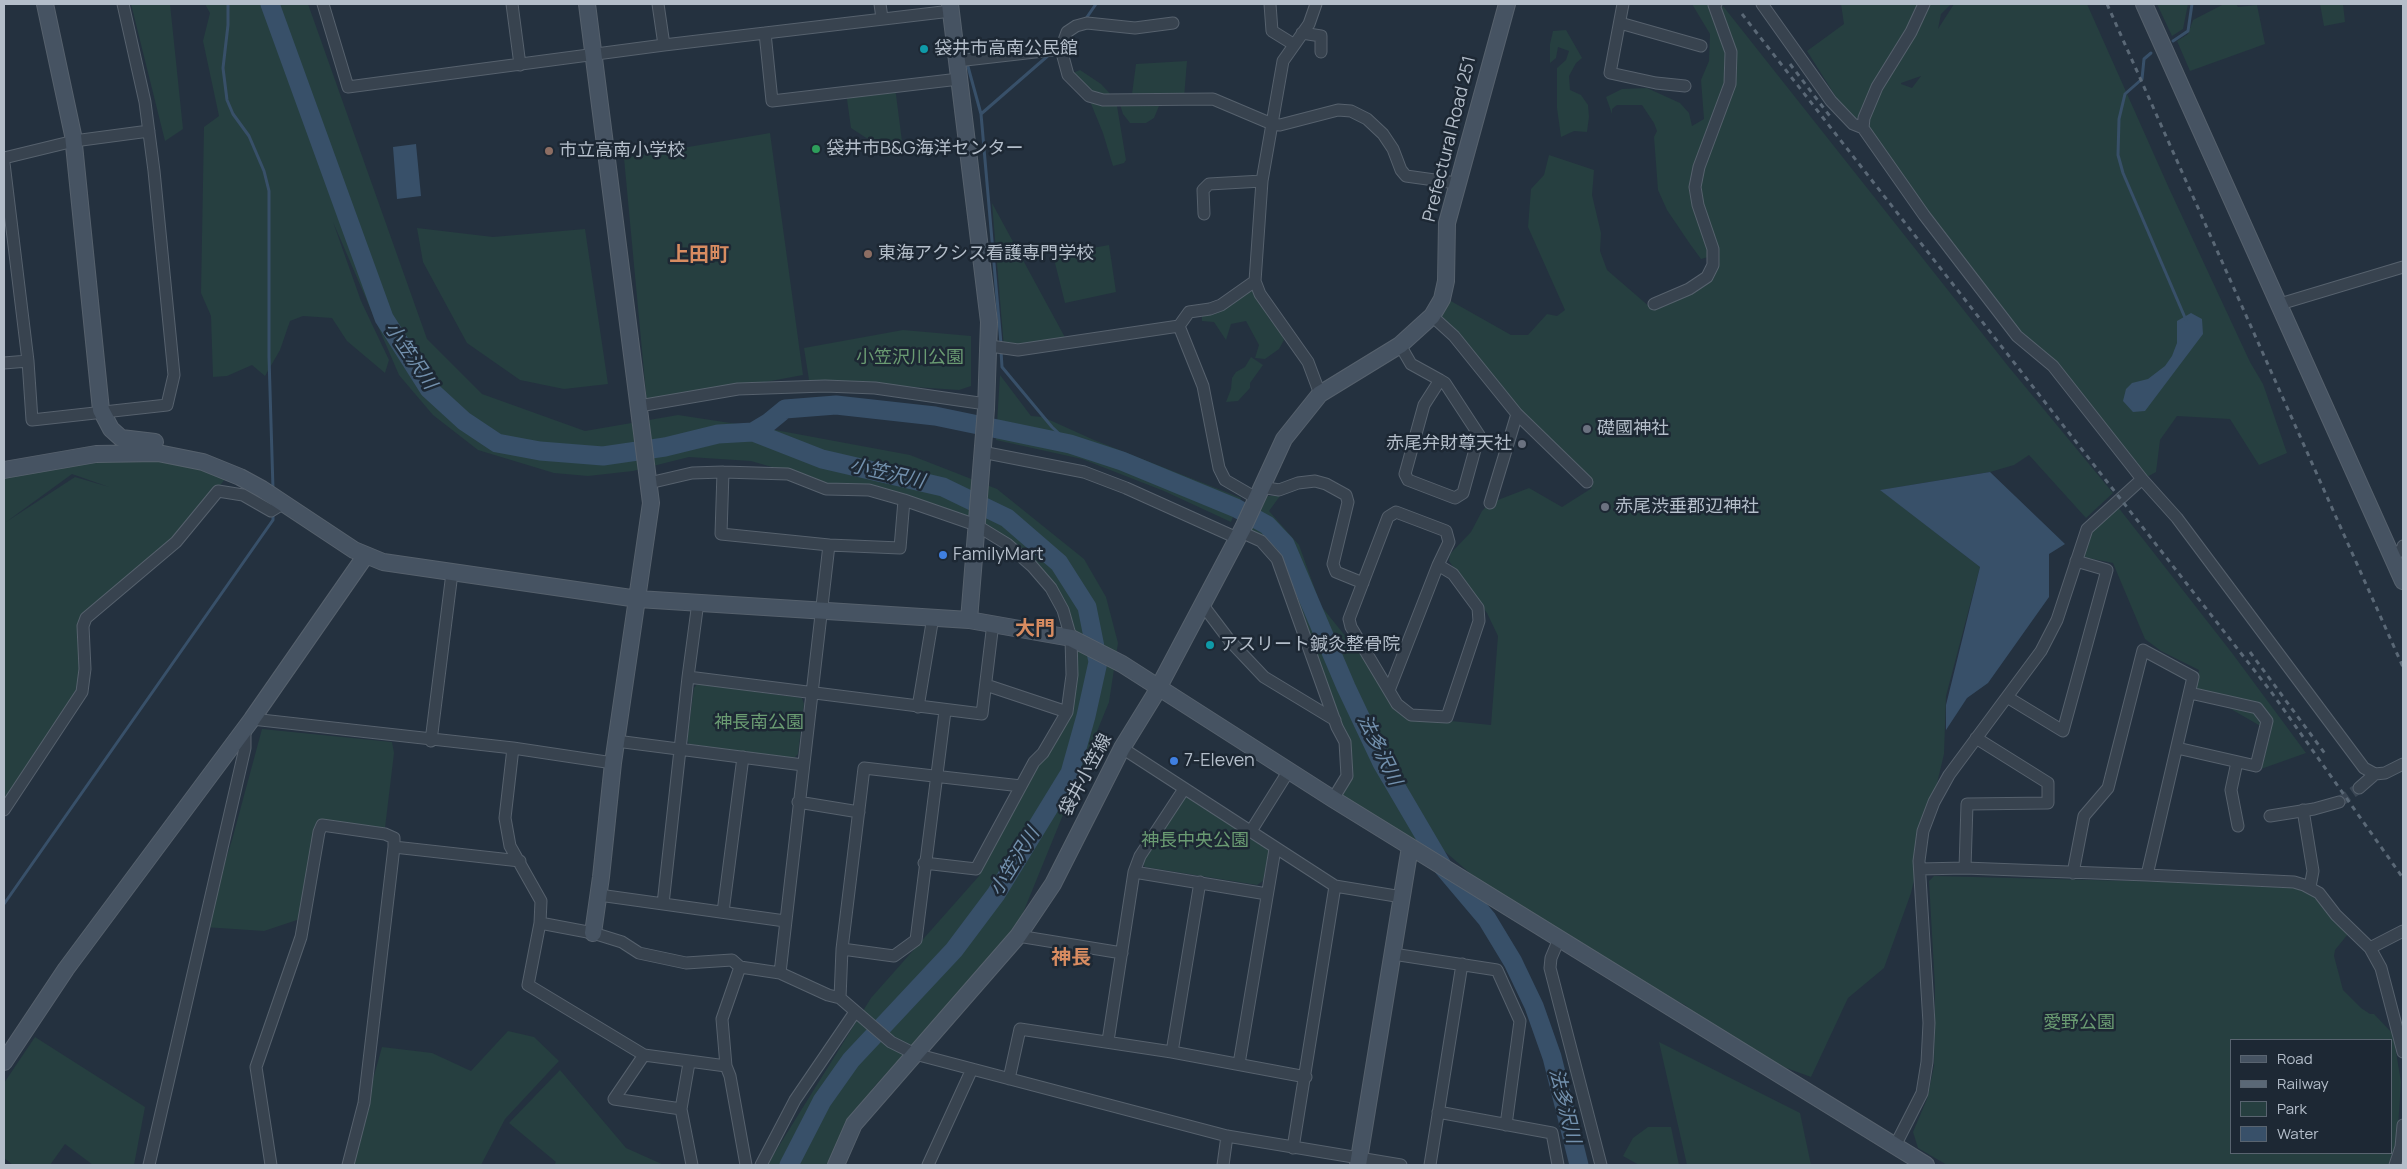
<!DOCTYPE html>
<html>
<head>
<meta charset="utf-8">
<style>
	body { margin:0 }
	#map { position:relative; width:2407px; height:1169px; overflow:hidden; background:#24313f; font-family:Manrope,sans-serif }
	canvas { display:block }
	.frame { position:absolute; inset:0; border:5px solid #b4beca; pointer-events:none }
	.legend { position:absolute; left:2230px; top:1039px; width:162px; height:115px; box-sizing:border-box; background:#1d2834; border:1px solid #596470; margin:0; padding:6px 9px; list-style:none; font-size:15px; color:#b4beca }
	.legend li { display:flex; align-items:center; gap:10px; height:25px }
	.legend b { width:25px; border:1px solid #596470 }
</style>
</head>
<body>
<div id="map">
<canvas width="2407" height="1169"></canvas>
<div class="frame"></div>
<ul class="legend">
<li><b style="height:6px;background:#465362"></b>Road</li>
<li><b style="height:6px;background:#5a6876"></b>Railway</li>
<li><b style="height:14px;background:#263f40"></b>Park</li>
<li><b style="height:14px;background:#385069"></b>Water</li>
</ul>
</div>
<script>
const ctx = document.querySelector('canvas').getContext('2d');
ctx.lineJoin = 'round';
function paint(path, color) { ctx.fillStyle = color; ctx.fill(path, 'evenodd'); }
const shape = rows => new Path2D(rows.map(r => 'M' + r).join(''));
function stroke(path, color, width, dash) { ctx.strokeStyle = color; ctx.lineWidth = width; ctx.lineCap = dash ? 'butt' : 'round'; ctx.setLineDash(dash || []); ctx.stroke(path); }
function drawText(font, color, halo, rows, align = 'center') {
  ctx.font = font + ' Manrope,"Noto Sans JP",sans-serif'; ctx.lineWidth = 5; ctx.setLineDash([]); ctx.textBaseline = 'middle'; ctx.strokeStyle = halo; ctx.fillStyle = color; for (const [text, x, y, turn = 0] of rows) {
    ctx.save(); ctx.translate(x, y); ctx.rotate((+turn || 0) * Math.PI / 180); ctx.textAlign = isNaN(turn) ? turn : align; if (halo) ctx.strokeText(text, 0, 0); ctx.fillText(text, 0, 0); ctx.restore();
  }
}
const green = shape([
	[131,4,170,4,183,129,165,141],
	[205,4,308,4,427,339,482,394,585,431,678,415,770,429,910,455,997,489,1084,559,1106,597,1118,643,1109,702,1014,935,873,1088,833,1165,767,1165,871,998,979,876,1036,760,1073,701,1072,626,1056,597,1018,554,942,512,872,491,827,483,751,461,689,457,633,471,588,476,554,473,478,450,433,415,399,375,333,222,361,301,389,360,385,373,347,341,332,318,303,316,290,321,280,350,265,376,252,365,227,376,213,377,211,316,201,293,204,127,219,116,203,41,210,13],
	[1692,4,1713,4,1717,13,1723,6,2008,366,2113,493,2086,518,2029,455,2014,465,1990,472,1881,490,1980,567,1946,696,1944,754,1911,893,1884,968,1848,998,1811,1077,1740,1051,1685,1005,1597,962,1516,913,1442,849,1428,854,1333,799,1347,776,1346,746,1277,559,1241,532,1264,496,1280,496,1269,511,1299,545,1321,606,1411,717,1491,725,1498,636,1487,613,1449,561,1450,554,1471,532,1482,511,1490,503,1529,488,1562,507,1592,488,1517,414,1435,312,1449,300,1511,335,1528,335,1547,314,1557,316,1565,310,1528,227,1531,189,1544,175,1549,155,1594,170,1592,195,1601,233,1600,251,1607,270,1651,308,1707,277,1708,257,1701,259,1690,244,1667,210,1658,190,1654,137,1657,131,1654,123,1642,105,1617,105,1612,109,1612,114,1606,97,1622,89,1647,88,1680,103,1689,113,1692,126,1704,119,1701,80,1709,61,1710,34],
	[1841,4,1951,4,1941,14,1938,29,1954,4,2087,4,2168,186,2250,362,2263,384,2287,453,2259,465,2230,419,2177,416,2160,440,2156,472,2147,477,2007,322,1863,128,1877,87,1853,124,1807,51,1844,24],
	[1921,76,1912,88,1901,84,1901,83],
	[2157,4,2188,4,2183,29,2172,36],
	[2224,4,2236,4,2238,7,2257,5,2265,44,2190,71,2177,41,2188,34,2193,20],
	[2320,4,2343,4,2345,22,2324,26],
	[1566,30,1582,58,1576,63,1569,76,1570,90,1581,95,1588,105,1589,117,1587,132,1574,131,1561,137,1557,108,1557,68,1566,60,1569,51,1558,47,1556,58,1550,63,1550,44,1553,31],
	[1187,61,1184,98,1153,99,1159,106,1154,118,1146,123,1130,123,1123,114,1117,95,1132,94,1136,64],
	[1080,70,1101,84,1116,100,1126,160,1124,163,1113,166,1103,133,1087,94,1068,75],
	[895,87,903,149,888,157,876,153,874,143,851,128,846,92],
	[770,133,803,375,647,404,624,158],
	[992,203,1068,343,1004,348],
	[417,228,493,237,585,229,608,384,564,389,520,380,467,343,423,262],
	[1109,245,1116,292,1065,303,1053,255],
	[1252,289,1270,320,1278,325,1284,340,1279,349,1265,359,1255,358,1259,345,1246,321,1231,324,1226,340,1214,322,1202,321,1202,314],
	[903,330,971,336,971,386,959,390,809,380,804,348],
	[1251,357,1263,365,1250,383,1250,388,1238,401,1226,402,1231,389,1232,378,1236,372,1245,367],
	[1000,375,1031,416,1043,417,1094,440,1241,498,1231,522,1164,491,1082,459,996,440],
	[108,453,230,473,170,547,86,618,82,692,4,810,4,469],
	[72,474,109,487,75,477,6,522],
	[2118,507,2232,653,2306,753,2261,769,2271,732,2196,689,2199,670,2161,651,2145,639,2113,563,2078,556,2085,535],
	[697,684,802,698,804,704,798,754,794,758,689,744,687,740,694,688],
	[262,729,392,742,394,753,385,828,317,820,300,919,264,931,204,927,232,840],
	[1187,796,1268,848,1269,851,1263,881,1257,885,1145,867,1142,862,1183,797],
	[1934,876,2211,883,2293,888,2306,891,2315,897,2335,923,2348,934,2335,950,2334,956,2343,990,2361,1008,2370,1014,2374,1014,2393,1034,2401,1082,2397,1142,2388,1165,1947,1165,1918,1148,1913,1132,1927,1099,1934,1066,1935,988,1929,881],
	[2231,1040,2391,1040,2391,1153,2231,1153],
	[508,1031,534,1037,559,1061,505,1119,481,1165,349,1165,382,1047,432,1053,471,1071],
	[35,1037,145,1107,134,1165,93,1165,65,1144,50,1165,13,1165,4,1158,4,1083],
	[1659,1042,1800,1113,1811,1165,1687,1165],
	[560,1070,626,1148,664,1165,554,1165,556,1162,509,1123],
	[1648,1127,1671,1127,1679,1165,1639,1165,1623,1156,1633,1138]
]);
const water = shape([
	[416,144,421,196,397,199,393,147],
	[2191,313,2202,319,2203,334,2145,411,2133,412,2123,401,2126,389,2132,383,2148,379,2165,366,2172,356,2177,343,2177,321],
	[1990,472,2065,544,2049,554,2049,597,1988,683,1967,698,1946,730,1946,705,1980,567,1880,490]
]);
const stream = shape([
	[228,4,228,25,223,68,227,100,233,114,249,136,264,171,269,191,269,357,273,489],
	[1085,20,1096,4],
	[2173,41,2188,31,2192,4],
	[2151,53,2144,59,2142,79,2125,94,2119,119,2118,155,2123,173,2186,320],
	[967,63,981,114,1001,344],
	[981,114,1050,54],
	[1001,351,1002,367,1052,427,1070,444],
	[4,904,273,520,273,513]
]);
const river = shape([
	[270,4,384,318,429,389,464,421,497,443,540,451,603,456,665,447,718,434,753,432,822,459,943,487,1007,518,1059,563,1087,607,1098,662,1086,716,1070,773,996,894,954,950,851,1060,822,1101,789,1165],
	[753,432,768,423,785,409,836,405,935,416,1070,444,1122,461,1236,508,1267,525,1285,544,1346,687,1382,763,1443,867,1487,919,1513,962,1534,1006,1552,1057,1579,1165]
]);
const streetTunnel = shape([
	[2339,802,2359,788]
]);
const street = shape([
	[323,4,348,87,664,45,951,11],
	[512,4,520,65],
	[658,4,664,45],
	[880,4,882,18],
	[1270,4,1272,31,1293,44],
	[1316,4,1309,24,1283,61,1262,181,1255,281,1260,294,1308,362,1320,394],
	[1623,4,1610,73,1656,83,1685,86],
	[1762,4,1831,101,1853,124,1863,128],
	[1924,4,1911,32,1877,87,1864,118,1863,128,1924,215,2017,336,2053,366,2142,479,2177,518,2364,768,2375,774,2385,773,2403,764],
	[1620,23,1701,46],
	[765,33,772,101,959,79],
	[1302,33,1321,36,1321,52],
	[1061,49,1068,75,1089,96,1103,100,1213,99,1272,124,1280,125,1338,110,1351,111,1367,119,1383,134,1393,149,1401,170,1406,176,1456,183],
	[957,61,1061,49,1067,32,1076,26,1087,23,1135,28,1173,23],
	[4,158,74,141,149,131],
	[4,163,28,361,32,420,167,405,174,375,154,171,145,102,123,4],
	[1204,214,1203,190,1209,184,1262,181],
	[1255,281,1221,305,1210,309,1189,312,1179,326,1203,386,1219,468,1225,480,1256,498],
	[1654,304,1689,289,1707,277,1713,265,1713,249,1698,205,1695,187,1699,167,1730,84,1731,52,1714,5,1716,4],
	[2280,304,2403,267],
	[1432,316,1454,336,1517,414,1587,482],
	[1400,345,1411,364,1440,380,1445,383,1479,435,1463,493,1455,498,1408,480,1405,474,1424,405,1440,380],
	[990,346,1018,350,1179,326],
	[4,363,28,361],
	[639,406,738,389,825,386,875,388,986,404],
	[982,452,1084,472,1126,488,1237,538],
	[649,483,692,473,723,472,788,474,826,489,869,490,904,500,900,548,829,545,721,534,723,472],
	[1261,487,1279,490,1298,483,1315,481,1326,484,1346,495,1348,502,1333,564,1336,572,1363,583],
	[904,500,976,525,1007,544,1032,566,1051,588,1063,610,1071,638,1072,675,1067,712,1043,753,1034,762,976,869,924,863],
	[1490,503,1517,414],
	[1241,532,1261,541,1277,559,1337,727,1345,742,1347,776,1333,799],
	[2392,555,2402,550,2403,546],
	[1202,604,1230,641,1264,677,1335,720],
	[688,677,698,602],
	[986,685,1067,712],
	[1390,688,1438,565,1449,542,1446,531,1396,512,1388,517,1349,619,1351,627,1397,704,1411,715,1447,717,1479,621,1478,608,1453,574,1438,565],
	[2007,697,2063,731,2107,570,2076,561],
	[918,707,933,617],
	[252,719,513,748,613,763],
	[431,741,452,573],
	[616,741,803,765],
	[513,748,505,818,510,846,541,901,540,923,528,985,644,1055,726,1066],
	[1122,748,1335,886,1402,897],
	[2177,748,2256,766,2267,721,2257,708,2190,693],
	[2237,762,2231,790,2238,826],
	[2359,788,2375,774],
	[798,802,859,812],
	[4,810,82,692,85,669,83,626,86,618,176,542,218,491,243,495,271,511,284,503],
	[2303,810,2313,871,2310,887],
	[2270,816,2314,809,2339,802],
	[1251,831,1288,772],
	[1965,868,1967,804,2048,803,2048,783,1976,738],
	[1920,869,1965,868,2147,875,2294,882,2304,885,2319,893,2336,915,2370,948,2381,968,2403,1052],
	[1134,872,1267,894],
	[2073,873,2084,816,2108,788,2143,650,2193,677,2147,875],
	[599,895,785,921],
	[663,904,688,677,982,714,993,623],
	[723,912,743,757],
	[540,923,593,933,622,942,639,953,686,963,732,960,740,967,780,973,828,995,840,998,891,1042,915,1054,1227,1136,1401,1165],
	[1018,936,1122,953],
	[1559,939,1551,958,1550,968,1601,1165],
	[2370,948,2403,931],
	[842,949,894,956,916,940,945,711],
	[1393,954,1497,970,1520,1021,1506,1125],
	[740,967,722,1019,726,1066,730,1076,746,1165],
	[780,973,829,545],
	[840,998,842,949,864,768,1021,786],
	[1108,1041,1134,872,1140,856,1184,789],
	[1172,1052,1200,882],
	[644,1055,614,1099,681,1109],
	[689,1063,681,1109,692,1165],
	[1239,1064,1275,849],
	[1009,1079,1020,1029,1172,1052,1306,1077],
	[1438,1112,1552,1133,1558,1165],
	[1895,1146,1922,1093,1927,1062,1929,1023,1919,861,1923,831,1934,802,1949,775,2041,651,2057,620,2087,529,2142,479],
	[1293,1148,1335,886],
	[149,1165,245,748,245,727],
	[271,1165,256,1067,301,937,319,832,322,825,385,834,394,838,394,847],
	[348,1165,364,1103,394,847,520,861],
	[761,1165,795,1100,855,1012],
	[928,1165,972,1069],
	[1223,1165,1227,1136],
	[1430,1165,1462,964],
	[2395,1165,2401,1147,2403,1125]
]);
const secondary = shape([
	[45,4,73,135,101,410,111,429,121,438,155,442],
	[587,4,651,503,613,763,601,877,593,933],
	[950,4,989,322,986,409,969,620],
	[2144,4,2403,581],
	[4,470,96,454,158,453,203,462,240,477,262,489,354,550,383,562,638,599,969,620,1071,638,1122,664,1333,799,1926,1165],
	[4,1062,66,969,252,719,366,555],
	[836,1165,854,1124,1018,936,1053,884,1122,748,1154,696,1243,528,1284,439,1320,394,1400,345,1432,316,1442,299,1446,281,1447,223,1507,4],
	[1358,1165,1410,847]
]);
const rail = shape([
	[2107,4,2403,667],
	[1742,14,2272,693,2403,878],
	[1790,64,1832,119],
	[2250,652,2326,755]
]);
const markers = [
	[924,49,5,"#0f9aa8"],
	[816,149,5,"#2e9e5b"],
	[549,151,5,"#8d6e63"],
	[868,254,5,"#8d6e63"],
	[1587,429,5,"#6b7280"],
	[1522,444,5,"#6b7280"],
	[1605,507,5,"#6b7280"],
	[943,555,5,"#3f7fe0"],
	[1210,645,5,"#0f9aa8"],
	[1174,761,5,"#3f7fe0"]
];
const poiNames = [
	["袋井市高南公民館",934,49],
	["袋井市B&G海洋センター",826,149],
	["市立高南小学校",559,151],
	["東海アクシス看護専門学校",878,254],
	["礎國神社",1597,429],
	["赤尾弁財尊天社",1512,444,"right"],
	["赤尾渋垂郡辺神社",1615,507],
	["FamilyMart",953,555],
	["アスリート鍼灸整骨院",1220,645],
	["7-Eleven",1184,761]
];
const streetNames = [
	["Prefectural Road 251",1450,139,-76],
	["袋井小笠線",1086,775,-62]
];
const parkNames = [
	["小笠沢川公園",910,358],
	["神長南公園",759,723],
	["神長中央公園",1195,841],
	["愛野公園",2079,1023]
];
const waterNames = [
	["小笠沢川",410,356,56],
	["小笠沢川",887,474,13],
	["法多沢川",1379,750,64],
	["小笠沢川",1015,862,-58],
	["法多沢川",1564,1106,76]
];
const quarterNames = [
	["上田町",699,255],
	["大門",1035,629],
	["神長",1071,958]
];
paint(green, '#263f40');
paint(water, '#385069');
stroke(stream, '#385069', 3);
stroke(river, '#385069', 19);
stroke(streetTunnel, '#3a4654', 11, [11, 5.5]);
stroke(street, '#56616d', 13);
stroke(secondary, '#56616d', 18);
stroke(street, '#38434f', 11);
stroke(secondary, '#465362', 16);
stroke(rail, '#5a6876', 3, [5, 5]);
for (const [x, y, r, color] of markers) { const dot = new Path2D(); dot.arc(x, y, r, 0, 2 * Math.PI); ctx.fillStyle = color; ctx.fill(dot); stroke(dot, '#1d2834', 2); }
drawText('18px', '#b4beca', '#1d2834', poiNames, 'left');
drawText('18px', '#b4beca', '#1d2834', streetNames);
drawText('18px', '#6a9b72', '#1d2834', parkNames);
drawText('italic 19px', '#7391ae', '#1d2834', waterNames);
drawText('bold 20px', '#d88c61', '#1d2834', quarterNames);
</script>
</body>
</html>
